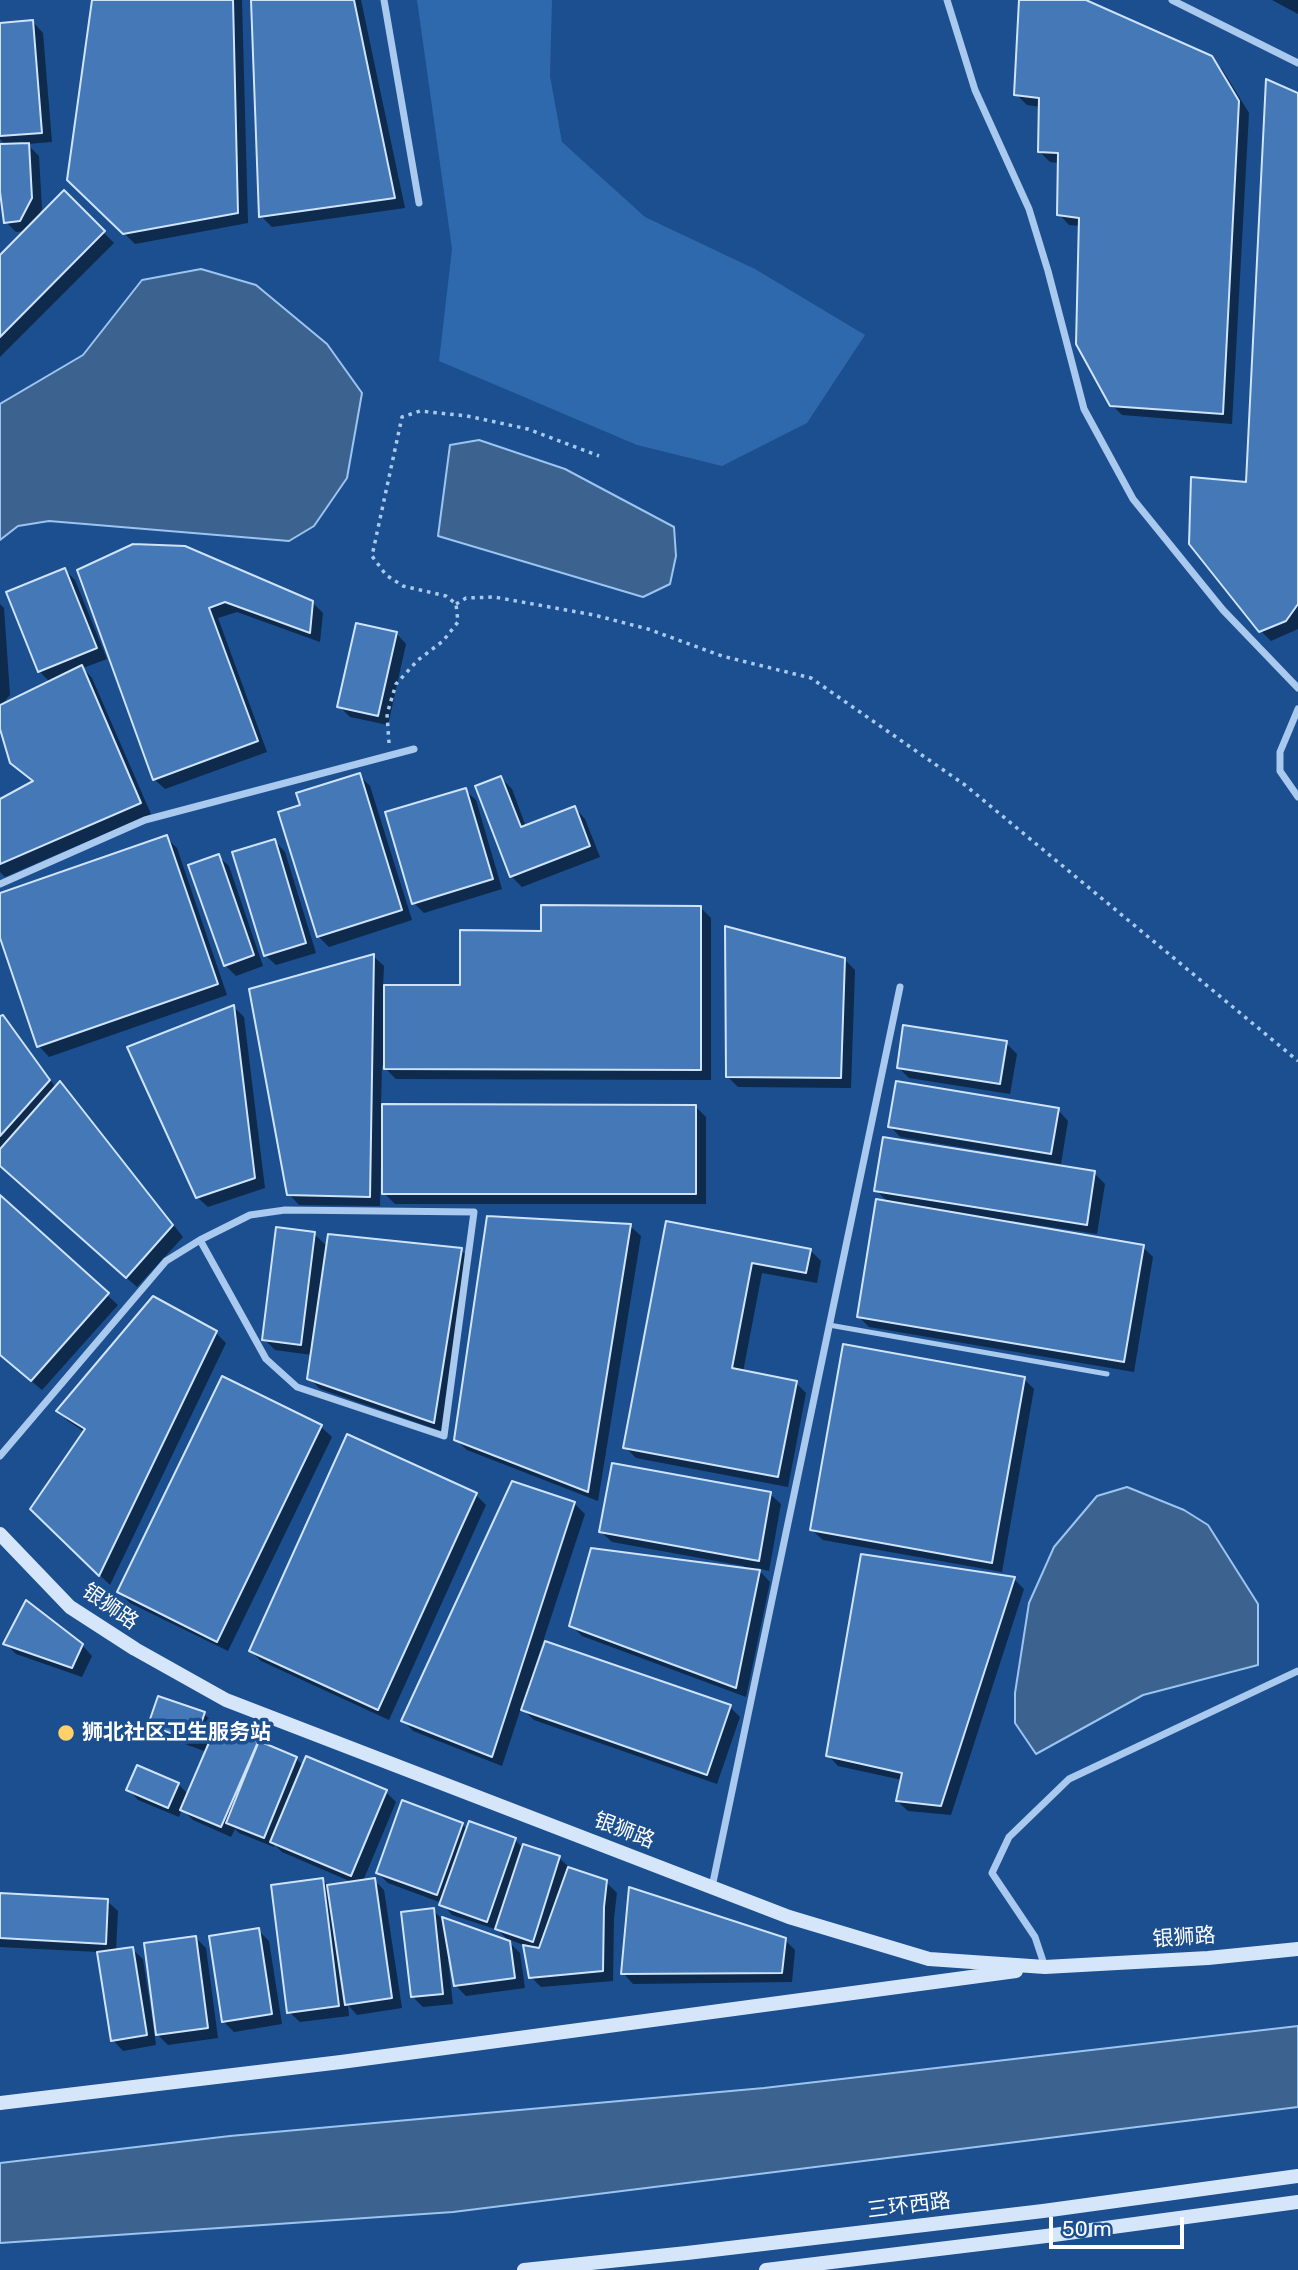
<!DOCTYPE html>
<html>
<head>
<meta charset="utf-8">
<style>
	body { margin:0 }
	#map { position:relative; width:1298px; height:2270px; overflow:hidden; background:#1b4f8f; font-family:Rubik,sans-serif }
	canvas { display:block }
	.scale { position:absolute; left:1049px; top:2217px; width:135px; height:32px; box-sizing:border-box; border:4px solid #fff; border-top:0; padding-left:9px; font-size:21px; line-height:24px; white-space:nowrap; color:#fff; -webkit-text-stroke:5px #1b4f8f; paint-order:stroke }
</style>
</head>
<body>
<div id="map">
<canvas width="1298" height="2270"></canvas>
<div class="scale">50 m</div>
</div>
<script>
const ctx = document.querySelector('canvas').getContext('2d');
ctx.lineJoin = 'round';
function paint(path, color) { ctx.fillStyle = color; ctx.fill(path, 'evenodd'); }
const shape = rows => new Path2D(rows.map(r => 'M' + r).join(''));
function stroke(path, color, width, dash) { ctx.strokeStyle = color; ctx.lineWidth = width; ctx.lineCap = dash ? 'butt' : 'round'; ctx.setLineDash(dash || []); ctx.stroke(path); }
function drawText(font, color, halo, rows, align = 'center') {
  ctx.font = font + ' Rubik,"Noto Sans SC",sans-serif'; ctx.lineWidth = 7; ctx.setLineDash([]); ctx.textBaseline = 'middle'; ctx.strokeStyle = halo; ctx.fillStyle = color; for (const [text, x, y, turn = 0] of rows) {
    ctx.save(); ctx.translate(x, y); ctx.rotate((+turn || 0) * Math.PI / 180); ctx.textAlign = isNaN(turn) ? turn : align; if (halo) ctx.strokeText(text, 0, 0); ctx.fillText(text, 0, 0); ctx.restore();
  }
}
const green = shape([
	[417,0,552,0,550,76,562,142,645,217,755,269,865,335,807,423,722,466,637,445,439,361,452,249]
]);
const water = shape([
	[201,269,256,285,327,344,362,393,347,478,314,526,289,541,49,521,18,526,0,540,0,404,83,355,142,280,201,269],
	[479,440,565,469,674,527,676,556,670,584,643,597,438,536,450,445,479,440],
	[1127,1487,1184,1510,1208,1525,1258,1604,1258,1665,1143,1695,1036,1754,1015,1723,1015,1693,1029,1603,1054,1547,1097,1496,1127,1487],
	[1298,2026,1298,2107,453,2212,0,2243,0,2163,230,2136,764,2088,1298,2026]
]);
const shadow = shape([
	[94,0,242,0,248,223,135,244,69,179],
	[253,0,361,0,405,208,272,227,261,216],
	[1021,0,1081,0,1211,58,1222,69,1249,113,1232,424,1122,415,1111,404,1081,226,1069,225,1059,214,1059,163,1050,162,1040,152,1041,107,1027,105,1016,94],
	[1272,0,1298,0,1298,14],
	[33,22,43,33,52,142,27,144,39,156,42,209,36,219,64,193,114,243,0,357,0,257,26,231,16,232,6,222,0,178,0,146,6,146,0,139,0,25],
	[1298,95,1298,629,1271,641,1260,630],
	[134,546,312,602,323,613,320,642,237,612,218,618,267,752,165,789,154,779],
	[65,570,75,580,107,659,83,668,92,678,151,814,5,877,0,872,0,801,34,783,11,762,0,723,0,707,51,683,39,671],
	[0,604,4,608,10,695,0,707],
	[396,633,406,644,388,725,350,717,339,706],
	[359,775,370,786,412,920,329,947,318,936,302,806],
	[501,778,512,789,526,827,575,808,585,819,600,857,522,887,511,876],
	[465,790,476,800,502,889,424,913,414,903],
	[166,837,177,848,227,995,49,1057,39,1046,0,933,0,895],
	[275,841,285,852,316,953,276,965,265,955],
	[218,856,229,866,263,966,236,976,225,965],
	[701,908,711,918,711,1080,396,1079,382,1065,381,1106,695,1106,706,1117,706,1204,395,1204,384,1193,384,1156,381,1156,380,1206,299,1205,289,1194,373,956,384,966,383,986,462,987,542,932],
	[845,960,855,970,851,1088,738,1087,727,1076],
	[234,1007,244,1017,265,1188,208,1207,197,1197],
	[3,1017,13,1027,56,1088,70,1094,183,1237,137,1287,0,1165,0,1018],
	[1006,1043,1017,1054,1010,1094,909,1078,898,1067],
	[1058,1110,1068,1121,1061,1164,900,1137,890,1126],
	[1094,1173,1105,1184,1097,1234,1011,1221,1011,1224,1143,1247,1153,1257,1134,1372,869,1327,858,1316,889,1203,876,1190],
	[0,1198,118,1305,42,1390,0,1355],
	[668,1223,810,1250,821,1261,817,1283,762,1273,743,1372,796,1383,806,1393,788,1487,636,1458,625,1447],
	[630,1226,641,1236,598,1501,467,1450,456,1440],
	[314,1234,328,1247,461,1250,471,1261,444,1432,320,1389,309,1378,312,1355,275,1350,264,1339],
	[216,1333,226,1343,110,1585,32,1509,85,1432,68,1421,58,1411],
	[223,1378,321,1427,332,1437,228,1651,130,1603,119,1592],
	[1024,1379,1034,1389,1002,1572,823,1540,812,1530],
	[770,1494,781,1504,769,1571,757,1568,770,1582,746,1697,582,1636,571,1625,744,1569,744,1566,612,1542,601,1532],
	[476,1495,486,1505,389,1720,261,1661,251,1651],
	[574,1503,585,1514,534,1669,730,1707,740,1717,717,1784,534,1720,521,1708,502,1766,413,1731,403,1720],
	[1014,1579,1024,1589,951,1815,908,1811,897,1801,902,1780,838,1766,828,1755],
	[6,1644,82,1645,92,1656,82,1677,16,1654],
	[204,1714,215,1724,209,1740,212,1741,218,1727,296,1758,303,1766,386,1792,396,1802,363,1881,374,1880,384,1890,402,2008,357,2015,348,2005,349,2016,300,2022,289,2012,322,1880,329,1886,354,1883,282,1852,275,1845,274,1847,239,1833,235,1829,231,1837,193,1820,182,1809,179,1817,138,1800,128,1789,178,1784,189,1795,207,1752,160,1735,150,1725],
	[462,1824,468,1830,515,1840,523,1848,559,1858,571,1869,606,1882,617,1893,614,1918,613,1981,541,1987,531,1977,524,1945,507,1939,498,1930,452,1915,442,1903,388,1883,378,1873],
	[0,1895,107,1901,118,1911,116,1951,132,1949,143,1959,154,2030,157,2029,196,1938,206,1948,218,2038,168,2045,154,2031,156,2045,123,2051,113,2040,98,1952,0,1947],
	[433,1910,442,1919,509,1942,520,1953,525,1988,466,1996,455,1985,451,1960,448,1960,453,2004,423,2007,412,1996],
	[258,1930,269,1941,282,2024,234,2032,223,2021],
	[785,1940,795,1950,792,1982,633,1984,623,1973]
]);
const building = shape([
	[92,0,233,0,238,213,123,234,67,180,92,0],
	[251,0,354,0,395,198,259,217,251,0],
	[1019,0,1086,0,1212,56,1239,101,1223,414,1110,406,1076,344,1079,218,1057,215,1058,153,1038,152,1039,98,1014,95,1019,0],
	[33,20,42,133,0,136,0,23,33,20],
	[1266,79,1298,93,1298,604,1286,621,1259,632,1189,544,1191,477,1246,482,1266,79],
	[29,143,32,198,20,221,4,223,0,192,0,144,29,143],
	[64,190,105,231,0,337,0,255,64,190],
	[133,544,185,546,313,601,310,633,225,602,209,608,258,741,153,780,77,570,133,544],
	[65,568,97,648,38,672,6,592,65,568],
	[356,623,397,632,378,716,337,707,356,623],
	[82,665,141,803,0,864,0,799,33,781,10,763,0,729,0,705,82,665],
	[360,773,402,910,317,937,278,812,300,805,296,793,360,773],
	[501,776,521,827,575,806,590,846,510,877,475,786,501,776],
	[466,788,493,879,412,904,385,812,466,788],
	[167,835,218,984,37,1047,0,938,0,893,167,835],
	[275,839,306,943,264,956,232,852,275,839],
	[219,854,254,955,224,966,188,865,219,854],
	[541,905,701,906,701,1070,384,1069,384,985,460,985,460,930,541,931,541,905],
	[725,926,845,958,841,1078,726,1077,725,926],
	[374,954,370,1197,287,1195,249,989,374,954],
	[234,1005,255,1178,196,1198,127,1047,234,1005],
	[3,1015,50,1080,0,1136,0,1016,3,1015],
	[903,1025,1007,1041,1000,1084,897,1068,903,1025],
	[60,1081,173,1225,126,1278,0,1166,0,1149,60,1081],
	[896,1081,1059,1108,1051,1154,888,1127,896,1081],
	[382,1104,696,1105,696,1194,382,1194,382,1104],
	[883,1137,1095,1171,1087,1225,874,1191,883,1137],
	[0,1195,109,1293,31,1381,0,1355,0,1195],
	[876,1199,1144,1245,1124,1362,857,1317,876,1199],
	[487,1216,631,1224,588,1492,454,1440,487,1216],
	[666,1221,811,1249,806,1273,752,1263,732,1368,797,1381,778,1477,623,1448,666,1221],
	[276,1227,315,1232,301,1345,262,1340,276,1227],
	[328,1234,462,1248,434,1423,307,1379,328,1234],
	[153,1296,217,1331,99,1576,30,1509,85,1429,56,1411,153,1296],
	[843,1344,1025,1377,992,1563,810,1530,843,1344],
	[222,1376,322,1425,217,1642,117,1592,222,1376],
	[347,1434,477,1493,378,1710,249,1651,347,1434],
	[612,1463,771,1492,759,1561,599,1532,612,1463],
	[512,1481,575,1502,492,1757,401,1721,512,1481],
	[591,1548,760,1570,736,1688,569,1626,591,1548],
	[861,1554,1015,1577,941,1806,896,1801,902,1773,826,1756,861,1554],
	[26,1600,83,1644,72,1668,3,1644,26,1600],
	[545,1641,731,1705,707,1775,521,1710,545,1641],
	[158,1696,205,1712,195,1742,148,1725,158,1696],
	[217,1724,258,1742,221,1827,180,1810,217,1724],
	[259,1741,297,1757,264,1838,226,1823,259,1741],
	[306,1756,387,1790,351,1876,270,1842,306,1756],
	[137,1765,179,1783,168,1808,126,1790,137,1765],
	[402,1800,463,1823,437,1895,376,1873,402,1800],
	[469,1821,516,1838,487,1922,439,1905,469,1821],
	[523,1844,560,1856,533,1942,495,1929,523,1844],
	[568,1867,607,1880,604,1907,603,1971,529,1978,523,1945,539,1948,568,1867],
	[323,1878,339,2006,287,2013,271,1885,323,1878],
	[375,1878,392,1998,345,2005,327,1885,375,1878],
	[629,1887,786,1938,782,1973,621,1974,629,1887],
	[0,1893,108,1899,106,1944,0,1938,0,1893],
	[434,1908,443,1994,411,1997,401,1912,434,1908],
	[442,1917,510,1941,515,1978,454,1986,442,1917],
	[259,1928,272,2014,222,2022,209,1936,259,1928],
	[196,1936,208,2028,156,2035,144,1943,196,1936],
	[133,1947,147,2035,111,2041,97,1952,133,1947]
]);
const path = shape([
	[456,604,466,598,494,597,594,615,648,629,722,656,811,678,965,785,1298,1061],
	[389,743,387,714,396,684,418,660,443,641,458,622,456,604,446,596,403,586,386,575,372,556,402,417,420,411,467,416,528,429,599,456]
]);
const lane = shape([
	[829,1325,1107,1374]
]);
const street = shape([
	[384,0,419,203],
	[947,0,975,90,1029,209,1048,271,1084,409,1133,499,1223,610,1298,688],
	[1172,0,1298,63],
	[1298,709,1280,752,1280,771,1298,797],
	[0,884,145,820,414,749],
	[0,1456,166,1261,200,1240,250,1215,285,1210,474,1212,444,1436,297,1387,266,1359,200,1240],
	[712,1887,900,987],
	[1045,1967,1035,1937,992,1873,1009,1837,1069,1779,1298,1671]
]);
const secondary = shape([
	[0,1534,70,1607,135,1649,226,1700,789,1917,929,1959,1045,1967,1208,1958,1298,1949],
	[0,2103,341,2062,1016,1971],
	[524,2270,687,2253,1043,2211,1298,2176],
	[766,2270,1046,2236,1298,2202]
]);
const markers = [
	[66,1733,9,"#ffd166"]
];
const streetNames = [
	["银狮路",110,1607,35],
	["银狮路",624,1831,21],
	["银狮路",1184,1938,-4],
	["三环西路",909,2206,-7]
];
const poiNames = [
	["狮北社区卫生服务站",82,1733]
];
paint(green, '#2e69ad');
paint(water, '#3c6290');
stroke(water, '#9cc4f0', 2);
paint(shadow, '#0007');
paint(building, '#4478b7');
stroke(building, '#cfe3fa', 2);
stroke(path, '#a9c9ee', 3.5, [3.5, 5]);
stroke(lane, '#a9c9ee', 5);
stroke(street, '#a9c9ee', 7);
stroke(secondary, '#d6e6fa', 14);
for (const [x, y, r, color] of markers) { const dot = new Path2D(); dot.arc(x, y, r, 0, 2 * Math.PI); ctx.fillStyle = color; ctx.fill(dot); stroke(dot, '#1b4f8f', 2.5); }
drawText('21px', '#fff', '#1b4f8f', streetNames);
drawText('bold 21px', '#fff', '#1b4f8f', poiNames, 'left');
</script>
</body>
</html>
